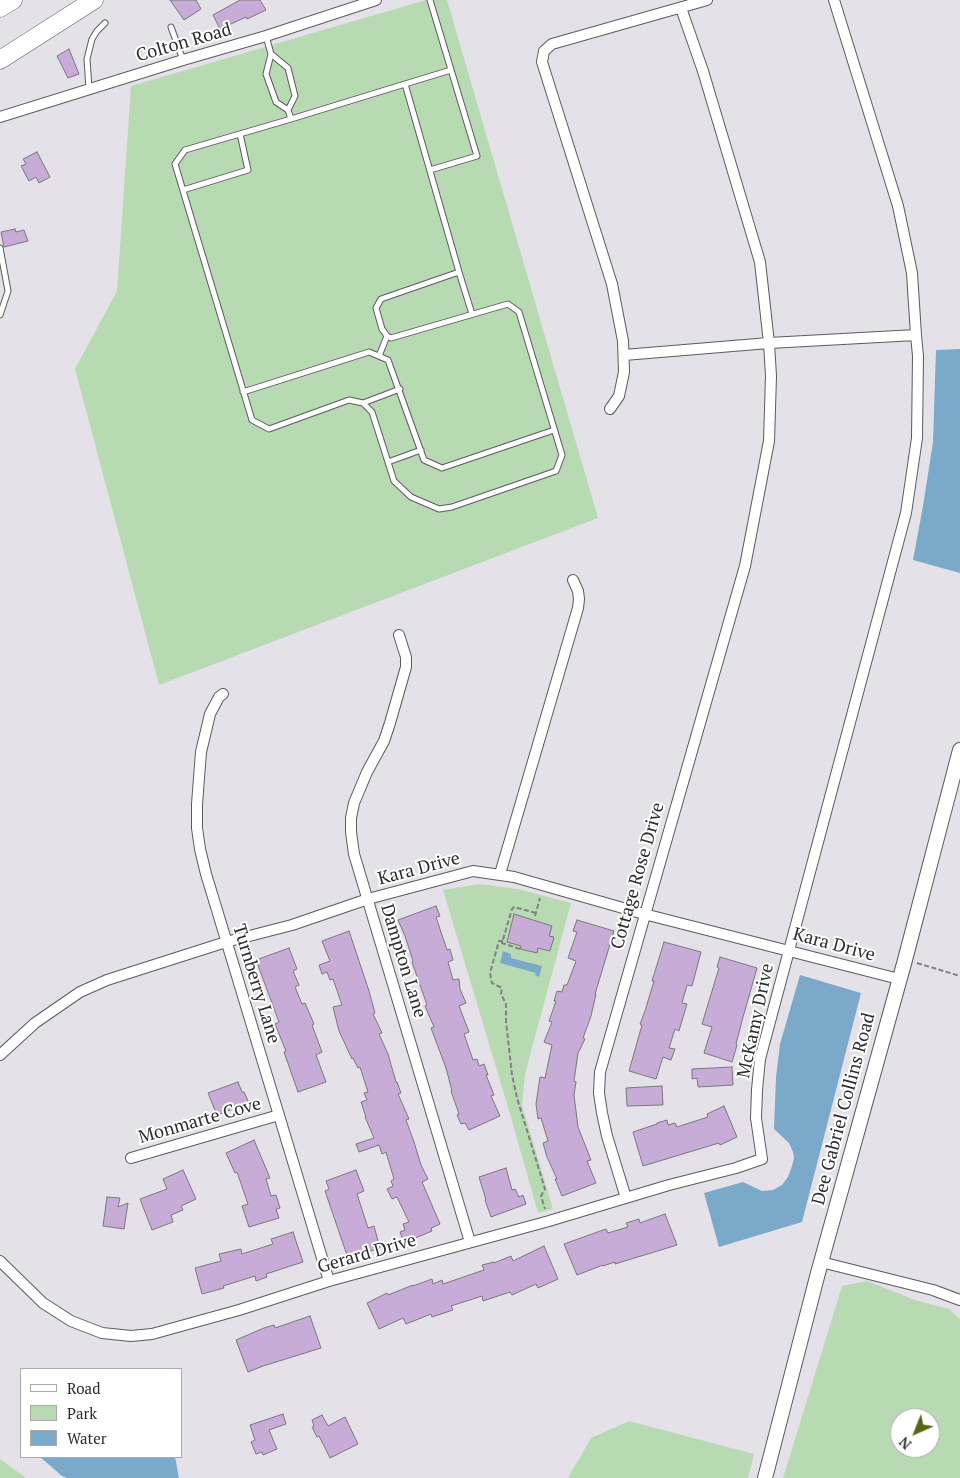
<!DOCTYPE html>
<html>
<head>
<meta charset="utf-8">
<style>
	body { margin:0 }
	#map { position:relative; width:960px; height:1478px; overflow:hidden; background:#e4e2e8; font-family:"PT Serif",serif }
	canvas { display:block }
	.legend { position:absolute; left:20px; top:1368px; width:162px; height:90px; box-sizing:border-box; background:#fff; border:1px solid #abaaab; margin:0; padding:6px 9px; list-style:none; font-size:15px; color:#2c2b2d }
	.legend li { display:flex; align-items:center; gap:10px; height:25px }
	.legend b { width:25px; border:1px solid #abaaab }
	.north { position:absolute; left:890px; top:1408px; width:50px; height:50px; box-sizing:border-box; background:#fff; border:1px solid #abaaab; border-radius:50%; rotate:224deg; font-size:14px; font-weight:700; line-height:20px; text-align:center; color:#2c2b2d }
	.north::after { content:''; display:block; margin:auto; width:18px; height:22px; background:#546611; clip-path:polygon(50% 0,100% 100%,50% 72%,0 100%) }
</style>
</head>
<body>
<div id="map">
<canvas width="960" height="1478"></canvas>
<ul class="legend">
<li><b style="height:6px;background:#fff"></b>Road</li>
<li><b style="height:14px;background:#b8dab3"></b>Park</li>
<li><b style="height:14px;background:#7ba9c9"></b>Water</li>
</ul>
<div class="north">N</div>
</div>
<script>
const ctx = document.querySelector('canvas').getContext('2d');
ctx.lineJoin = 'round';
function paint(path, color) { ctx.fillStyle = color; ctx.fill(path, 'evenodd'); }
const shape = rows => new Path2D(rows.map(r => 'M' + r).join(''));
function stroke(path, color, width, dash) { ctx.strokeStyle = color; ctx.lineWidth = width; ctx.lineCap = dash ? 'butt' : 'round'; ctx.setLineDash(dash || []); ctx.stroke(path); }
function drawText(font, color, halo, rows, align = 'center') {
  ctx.font = font + ' "PT Serif",serif'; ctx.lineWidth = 4; ctx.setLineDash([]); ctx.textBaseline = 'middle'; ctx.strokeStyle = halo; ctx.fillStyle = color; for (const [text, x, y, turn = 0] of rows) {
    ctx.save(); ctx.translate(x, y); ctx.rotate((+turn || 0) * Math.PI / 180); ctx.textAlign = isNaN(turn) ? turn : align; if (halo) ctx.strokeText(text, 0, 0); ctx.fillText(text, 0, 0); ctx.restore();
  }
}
const green = shape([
	[426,0,447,0,598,518,159,685,75,369,117,291,131,86],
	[479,884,518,889,571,903,525,1074,522,1105,553,1209,538,1213,510,1114,443,890],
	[867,1281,915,1300,949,1309,960,1319,960,1478,783,1478,842,1286],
	[900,1418,930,1418,930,1448,900,1448],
	[629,1421,754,1454,748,1478,568,1478,591,1438],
	[0,1459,26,1478,0,1478]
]);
const water = shape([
	[960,349,960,573,913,560,923,506,933,442,936,350],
	[503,951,511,954,511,958,542,966,539,977,535,975,536,973,500,963],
	[800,975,861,993,802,1222,719,1247,704,1193,743,1182,762,1191,773,1190,782,1185,788,1177,792,1166,794,1158,793,1152,789,1143,774,1129,776,1077,780,1044],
	[40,1457,175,1457,179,1478,67,1478,62,1476]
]);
const building = shape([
	[170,0,196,0,201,9,184,20,170,0],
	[240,0,260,0,266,10,247,19,246,17,220,29,213,15,240,0],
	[69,49,79,74,68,78,57,56,69,49],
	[37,152,50,177,39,183,36,177,29,181,21,166,26,164,23,159,37,152],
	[15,229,16,232,24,230,28,241,4,247,1,232,15,229],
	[436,906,440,916,436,917,447,950,450,949,453,960,448,962,453,980,459,979,460,989,466,1003,459,1006,469,1032,464,1034,473,1060,477,1059,479,1066,484,1064,488,1075,486,1075,494,1095,491,1096,500,1116,469,1130,465,1123,461,1124,457,1115,459,1114,451,1091,452,1091,446,1068,431,1028,434,1027,425,1006,427,1005,412,962,413,961,405,936,398,920,436,906],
	[514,914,552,926,549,936,554,937,550,951,538,948,537,953,520,949,521,946,507,942,514,914],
	[577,920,614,931,595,994,596,994,591,1016,583,1038,585,1039,578,1053,574,1081,576,1082,574,1095,578,1127,591,1160,587,1161,596,1183,562,1196,555,1179,557,1179,547,1157,543,1143,548,1141,541,1118,538,1119,536,1104,540,1077,545,1078,552,1045,544,1042,552,1022,549,1021,556,1001,554,1001,557,991,562,992,564,985,567,985,576,961,568,958,577,932,573,931,577,920],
	[349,931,369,991,375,1013,373,1014,382,1033,379,1034,388,1054,396,1082,397,1082,401,1093,398,1094,409,1119,406,1120,414,1142,421,1165,428,1179,422,1182,440,1224,431,1228,432,1231,404,1243,400,1232,405,1230,403,1224,409,1222,397,1197,392,1199,387,1189,393,1186,391,1181,394,1179,386,1152,382,1154,379,1145,359,1152,356,1144,374,1138,365,1117,366,1117,361,1102,367,1100,364,1093,368,1092,360,1067,358,1068,353,1058,352,1059,339,1031,333,1007,342,1005,333,979,330,980,327,972,322,974,319,965,330,961,322,941,349,931],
	[664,942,701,952,692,986,687,985,682,1003,687,1004,681,1024,679,1031,675,1029,669,1048,675,1049,671,1060,663,1057,656,1079,629,1071,642,1025,640,1024,645,1011,654,981,652,981,664,942],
	[289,948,297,969,293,971,299,985,295,987,302,1004,305,1003,314,1024,312,1025,322,1052,316,1055,326,1082,298,1092,284,1052,286,1051,275,1024,279,1022,256,960,289,948],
	[720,957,757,968,743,1017,736,1044,737,1045,732,1062,704,1053,712,1027,702,1024,719,968,717,967,720,957],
	[732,1067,733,1085,698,1087,697,1078,692,1079,692,1069,732,1067],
	[238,1082,242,1092,244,1092,249,1103,217,1115,208,1093,238,1082],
	[662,1086,663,1105,627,1106,626,1088,662,1086],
	[724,1106,737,1137,720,1145,719,1143,643,1166,633,1132,657,1124,657,1123,667,1120,668,1125,675,1123,677,1127,708,1117,707,1114,724,1106],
	[254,1140,270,1178,266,1179,271,1196,276,1195,280,1208,276,1209,279,1218,249,1227,242,1206,248,1204,237,1172,235,1173,226,1153,254,1140],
	[506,1168,512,1190,515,1189,519,1197,523,1195,526,1204,491,1217,485,1200,486,1200,479,1177,506,1168],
	[183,1170,196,1199,181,1206,183,1210,171,1215,173,1222,152,1230,140,1199,167,1189,163,1179,183,1170],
	[356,1170,364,1191,357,1194,368,1228,374,1226,380,1248,348,1258,325,1191,329,1189,326,1181,356,1170],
	[107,1197,120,1198,118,1207,128,1203,124,1229,103,1226,107,1197],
	[665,1214,677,1245,615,1264,615,1262,603,1266,603,1265,577,1275,564,1244,606,1229,608,1233,628,1227,626,1223,639,1219,640,1223,665,1214],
	[293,1232,303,1262,266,1274,267,1277,256,1281,255,1276,223,1286,224,1288,202,1294,195,1268,221,1261,219,1254,241,1249,242,1254,273,1244,271,1239,293,1232],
	[544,1246,558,1279,538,1288,536,1284,512,1295,510,1292,483,1301,482,1296,451,1306,453,1310,432,1317,431,1314,406,1324,403,1318,379,1329,367,1303,387,1293,388,1295,413,1285,413,1286,432,1279,433,1284,442,1280,443,1284,484,1270,482,1265,494,1262,494,1263,511,1256,513,1261,544,1246],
	[310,1316,321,1348,263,1366,248,1372,236,1340,264,1328,274,1325,275,1328,310,1316],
	[283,1414,286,1424,269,1430,277,1449,263,1455,262,1452,256,1454,251,1442,255,1440,250,1425,283,1414],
	[322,1415,328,1426,345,1417,358,1444,330,1458,319,1436,317,1437,312,1427,314,1426,312,1420,322,1415]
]);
const path = shape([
	[535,916,540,898],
	[503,941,499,941,490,973,491,979,492,983,502,988,501,994,506,1004,506,1021,512,1075,517,1098,545,1189,541,1196,545,1209],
	[520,949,502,943,512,909,514,907,536,913],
	[917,963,960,976]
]);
const lane = shape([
	[171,27,183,60],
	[266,36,271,54,266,74,276,102,288,110,291,119,185,150,175,164,252,420,269,429,349,400,363,403,372,412,394,481,411,497,439,509,452,507,556,471,562,455,519,312,508,304,391,338,387,336,382,329,376,308,381,299,459,272,405,84,291,119],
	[271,54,288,68,295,96,288,110],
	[405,84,451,70],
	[89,89,87,59,92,39,97,31,105,23],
	[430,170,477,156,430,0],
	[183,190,248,170,240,134],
	[0,248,8,291,0,315],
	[459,272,472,314],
	[379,356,387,336],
	[243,392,369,352,388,360,424,460,442,468,554,430],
	[363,403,400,389],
	[388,462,421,450]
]);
const street = shape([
	[0,117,183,60,266,36,376,0],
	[624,355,769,343,916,335],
	[610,409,619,396,624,372,623,341,612,284,542,62,544,51,552,44,707,0],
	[399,635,406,657,406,667,390,723,384,741,367,772,354,803,351,818,351,832,354,854,470,1242],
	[223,694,219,697,210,714,201,752,197,804,197,828,200,849,206,874,220,920,329,1281],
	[500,874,578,608,579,599,578,591,573,580],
	[0,1055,35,1023,80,992,107,980,226,942,292,925,368,899,473,871,514,877,644,914,899,979],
	[131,1158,279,1115],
	[626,1198,607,1136,602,1113,599,1093,600,1072,745,566,769,441,771,376,769,343,760,262,703,71,681,8],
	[0,1261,43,1303,71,1321,102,1333,131,1336,152,1334,239,1310,329,1281,549,1221,669,1185,736,1168,762,1159,756,1118,757,1090,760,1059,906,513,917,438,918,356,916,335,912,273,898,206,834,0],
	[821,1262,933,1290,960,1300]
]);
const secondary = shape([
	[765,1478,818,1273,905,960,960,750]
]);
const highway = shape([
	[0,8,13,0],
	[0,60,94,0]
]);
const streetNames = [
	["Colton Road",184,43,-16],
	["Kara Drive",419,869,-15],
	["Cottage Rose Drive",638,876,-74],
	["Kara Drive",834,945,15],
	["Dampton Lane",403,961,73],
	["Turnberry Lane",256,984,73],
	["McKamy Drive",756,1021,-78],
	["Dee Gabriel Collins Road",844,1109,-75],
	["Monmarte Cove",200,1121,-16],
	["Gerard Drive",367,1254,-16]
];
paint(green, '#b8dab3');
paint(water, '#7ba9c9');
paint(building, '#c7acd8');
stroke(building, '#7a777c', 1);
stroke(lane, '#5c5a5f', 7);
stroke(street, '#5c5a5f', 12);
stroke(secondary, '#5c5a5f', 16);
stroke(highway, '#5c5a5f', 19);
stroke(path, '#828084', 2, [5, 2.5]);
stroke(lane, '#fff', 5);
stroke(street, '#fff', 10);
stroke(secondary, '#fff', 14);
stroke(highway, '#fff', 18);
drawText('18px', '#2c2b2d', '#fff', streetNames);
</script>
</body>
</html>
